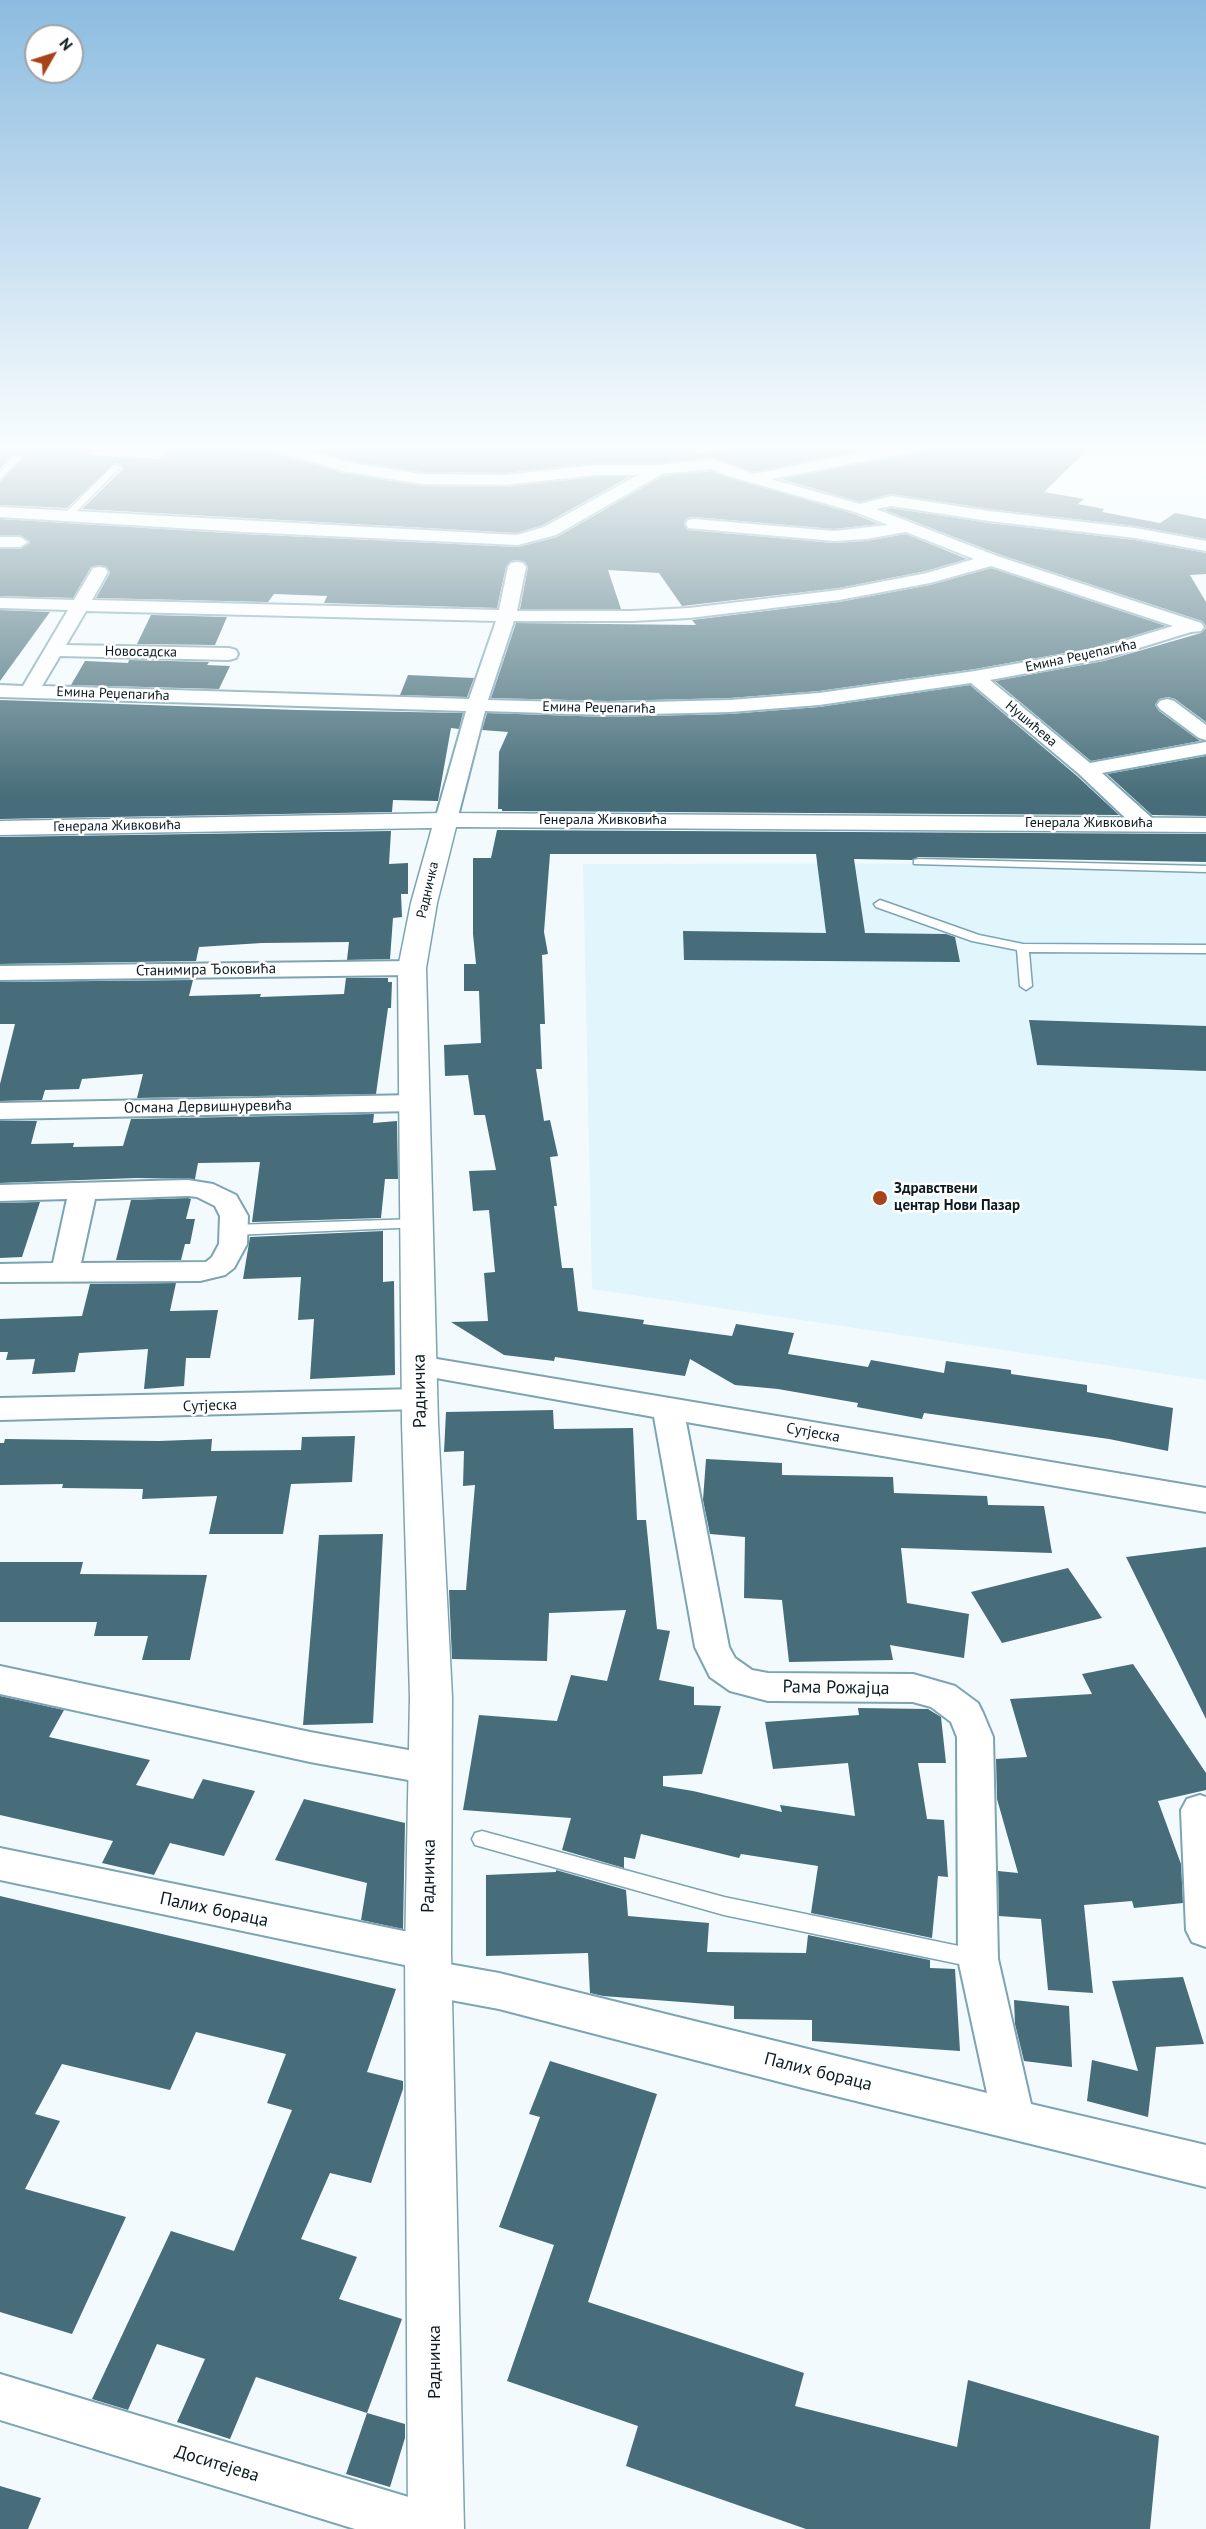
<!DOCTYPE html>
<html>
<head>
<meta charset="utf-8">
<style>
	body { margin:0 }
	#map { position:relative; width:1206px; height:2529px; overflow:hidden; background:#f2fafd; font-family:"PT Sans",sans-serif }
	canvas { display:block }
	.north { position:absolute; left:24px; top:24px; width:60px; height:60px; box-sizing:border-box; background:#fff; border:2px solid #9ea4a7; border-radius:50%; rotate:51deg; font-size:16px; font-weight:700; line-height:24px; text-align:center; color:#0c1c22 }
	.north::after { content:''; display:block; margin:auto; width:21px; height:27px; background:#a94319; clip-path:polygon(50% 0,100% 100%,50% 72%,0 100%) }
</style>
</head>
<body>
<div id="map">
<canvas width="1206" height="2529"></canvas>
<div class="north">N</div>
</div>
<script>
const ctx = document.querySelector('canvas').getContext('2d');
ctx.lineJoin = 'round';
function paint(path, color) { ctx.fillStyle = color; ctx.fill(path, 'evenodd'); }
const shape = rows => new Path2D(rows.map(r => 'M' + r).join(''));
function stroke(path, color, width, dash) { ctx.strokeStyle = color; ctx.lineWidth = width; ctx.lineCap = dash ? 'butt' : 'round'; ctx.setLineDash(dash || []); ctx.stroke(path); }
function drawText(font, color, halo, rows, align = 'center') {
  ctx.font = font + ' "PT Sans",sans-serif'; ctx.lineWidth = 5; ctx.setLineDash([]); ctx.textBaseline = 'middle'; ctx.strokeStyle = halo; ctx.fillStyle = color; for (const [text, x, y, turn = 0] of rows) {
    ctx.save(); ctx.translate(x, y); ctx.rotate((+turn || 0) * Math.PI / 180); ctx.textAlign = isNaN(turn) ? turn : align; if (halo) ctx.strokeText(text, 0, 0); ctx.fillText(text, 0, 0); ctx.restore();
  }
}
const built = shape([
	[1206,863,1206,1380,592,1289,583,864]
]);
const building = shape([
	[0,445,96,447,90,455,160,459,169,445,232,445,242,447,240,450,272,452,343,473,422,486,505,487,595,477,629,477,543,525,517,533,82,509,123,469,122,465,115,463,67,508,0,505,0,482,23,458,12,455,0,469],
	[326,445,693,445,698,454,748,445,887,445,754,472,713,457,658,463,595,463,505,473,422,472,346,460,314,450],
	[934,445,1092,445,1044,492,1084,499,1078,504,1104,509,1102,512,1160,523,1175,513,1206,519,1206,539,1135,526,989,509,891,494,860,502,781,479,924,452],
	[711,471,854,514,879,524,834,529,694,517,688,518,684,523,688,530,834,543,866,541,906,534,967,559,926,571,839,588,682,606,659,573,608,570,621,609,520,609,528,567,525,562,517,560,511,561,506,567,497,608,324,603,327,596,274,594,268,602,96,598,110,573,107,567,99,565,91,567,73,598,0,596,0,549,20,549,30,543,20,535,0,535,0,519,244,534,518,547,557,537,663,476],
	[891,508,989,523,1135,540,1206,553,1206,574,1190,575,1206,602,1206,626,1202,621,998,554,884,510],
	[991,568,1166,626,1093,648,975,669,819,691,730,698,608,701,491,698,516,623,696,625,692,620,839,602,930,585],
	[0,610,50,612,0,681],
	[151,615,227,617,215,645,137,644],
	[1206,628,1206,722,1175,699,1168,697,1159,699,1155,705,1159,711,1200,741,1091,761,995,681,1104,661,1201,633],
	[129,660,209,662,207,665,230,666,219,689,71,685,85,661,128,663],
	[408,675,474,678,467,697,400,695],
	[970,685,1077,776,1119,815,502,811,502,809,498,809,499,752,508,732,482,730,487,713,608,717,730,714,819,707],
	[0,700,297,710,463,713,459,729,451,728,438,801,393,800,392,812,0,819],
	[1206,756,1206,816,1152,815,1107,774],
	[497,830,1206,834,1206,862,918,857,912,860,854,859,865,933,946,934,955,937,960,962,684,960,683,931,826,933,816,854,550,854,544,932,548,954,542,955,545,1024,540,1024,542,1069,536,1069,544,1121,550,1120,558,1156,550,1157,557,1206,554,1206,562,1268,573,1268,578,1311,644,1320,643,1324,732,1336,736,1324,794,1333,788,1354,868,1367,871,1360,944,1373,946,1361,1011,1370,1011,1374,1087,1385,1087,1392,1173,1408,1168,1451,1109,1439,924,1413,922,1419,857,1407,858,1403,778,1389,735,1385,690,1359,685,1376,555,1357,554,1361,504,1355,451,1322,488,1321,484,1273,495,1272,489,1210,473,1211,469,1171,496,1170,485,1115,474,1115,468,1075,445,1076,444,1045,481,1043,479,991,464,991,464,964,476,964,473,934,473,858,491,858],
	[391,831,389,864,408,863,408,894,401,894,402,917,393,918,390,959,347,960,349,942,262,943,199,947,196,961,0,964,0,837],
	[346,978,388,978,388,982,392,982,391,1008,388,1008,376,1094,137,1098,143,1074,82,1079,79,1089,45,1090,42,1100,0,1101,0,1084,15,1024,0,1024,0,982,193,980,189,996,261,994,260,997,344,994],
	[1029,1020,1206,1026,1206,1071,1037,1065],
	[374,1114,373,1123,397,1121,398,1179,385,1179,381,1218,252,1222,260,1162,198,1163,195,1179,136,1178,0,1183,0,1121,37,1121,31,1144,74,1143,73,1147,123,1146,131,1119],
	[188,1198,191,1199,186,1219,195,1219,190,1244,185,1244,181,1260,116,1260,131,1200],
	[40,1202,22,1257,0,1258,0,1203],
	[383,1231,383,1282,394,1281,395,1375,310,1379,314,1319,298,1320,301,1277,243,1279,250,1237],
	[176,1283,170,1311,218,1310,210,1358,186,1358,184,1386,144,1389,148,1349,79,1353,75,1372,32,1374,35,1359,6,1360,8,1352,0,1352,0,1319,82,1316,90,1284],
	[553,1410,554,1429,633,1428,637,1520,646,1520,657,1629,670,1631,659,1680,694,1687,694,1705,721,1706,702,1774,663,1776,663,1786,693,1791,782,1812,780,1805,855,1816,848,1763,773,1769,765,1722,859,1715,858,1708,928,1709,941,1717,946,1763,918,1763,927,1819,944,1820,948,1877,938,1876,932,1938,811,1913,818,1866,741,1854,739,1858,641,1834,635,1859,624,1857,624,1868,562,1850,571,1818,463,1810,479,1715,557,1721,571,1675,607,1681,626,1610,549,1613,547,1661,452,1659,449,1590,466,1590,475,1485,463,1486,464,1451,444,1452,446,1412],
	[355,1436,352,1482,291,1484,283,1534,209,1534,217,1496,142,1499,143,1489,62,1488,63,1484,0,1485,0,1443,4,1443,5,1439,159,1441,212,1439,211,1451,301,1450,302,1437],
	[706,1459,782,1463,782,1475,893,1477,894,1493,987,1496,988,1505,1044,1506,1052,1553,901,1548,907,1603,969,1614,964,1658,890,1645,893,1660,789,1662,782,1600,744,1598,745,1537,710,1534,703,1500],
	[383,1534,373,1723,303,1725,319,1535],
	[1206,1547,1206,1719,1126,1557],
	[0,1562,83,1562,80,1574,207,1575,190,1660,142,1660,148,1636,94,1636,97,1622,0,1622],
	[1068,1568,1102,1618,1002,1643,971,1592],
	[1133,1664,1206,1773,1206,1790,1158,1801,1181,1864,1183,1903,1134,1908,1132,1901,1084,1905,1093,1993,1048,1990,1041,1919,999,1916,998,1871,1018,1873,997,1799,996,1759,1027,1757,1010,1699,1092,1694,1082,1674],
	[0,1696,64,1710,49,1737,150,1760,136,1785,193,1799,203,1779,255,1791,224,1856,170,1843,154,1875,102,1863,113,1841,0,1815],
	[304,1799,405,1823,403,1929,361,1920,367,1883,275,1860],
	[556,1870,626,1890,628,1916,709,1923,707,1952,806,1953,808,1935,930,1960,930,1968,955,1969,960,2051,812,2041,812,2020,734,2019,734,2006,603,1996,590,1993,588,1953,486,1956,486,1875,556,1872],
	[0,1896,396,1989,367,2072,403,2081,403,2089,371,2183,330,2173,301,2239,357,2257,339,2299,402,2319,367,2413,256,2377,230,2439,177,2422,205,2359,157,2344,128,2410,92,2399,171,2231,234,2251,292,2110,267,2103,286,2054,196,2032,170,2090,62,2064,35,2114,60,2121,25,2189,126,2217,72,2334,0,2312],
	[1183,1977,1204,2044,1156,2047,1148,2117,1087,2101,1092,2060,1138,2071,1112,1981],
	[1014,2000,1069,2006,1072,2067,1024,2061,1015,2024],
	[550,2061,657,2094,588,2302,804,2373,795,2406,957,2447,968,2380,1159,2436,1150,2529,806,2529,626,2466,638,2426,507,2381,554,2245,499,2227,540,2117,529,2114],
	[367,2413,405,2424,405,2438,390,2487,346,2474],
	[0,2486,41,2498,28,2529,0,2529]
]);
const service = shape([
	[307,445,319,445,299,454,292,452,307,445],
	[14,456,21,458,0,480,0,473,14,456],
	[114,465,121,467,69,519,63,519,63,515,114,465],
	[918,859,1206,866,1206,872,914,864,914,860,918,859],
	[880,900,979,935,1023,944,1206,945,1206,953,1029,952,1032,986,1026,990,1020,986,1017,950,972,941,876,907,874,904,880,900],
	[417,1219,422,1221,424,1224,422,1227,233,1235,226,1230,233,1225,417,1219],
	[482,1831,724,1897,978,1950,985,1953,988,1959,985,1965,978,1968,724,1915,475,1845,472,1839,475,1833,482,1831]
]);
const minor = shape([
	[265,445,290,445,345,462,422,474,505,475,595,465,658,465,713,459,754,474,899,445,932,445,924,450,771,479,860,504,891,496,989,511,1135,528,1206,541,1206,551,1135,538,989,521,891,506,876,509,997,556,1201,623,1204,627,1201,631,1191,632,1103,659,990,680,1090,763,1206,742,1206,754,1102,773,1153,819,1156,824,1153,829,1145,830,1137,829,1079,774,971,683,819,705,730,712,608,715,485,711,457,820,454,825,446,826,438,825,435,820,466,711,0,697,0,685,23,686,68,610,0,608,0,598,74,600,93,568,99,567,105,568,108,572,92,600,499,610,508,567,511,563,517,562,523,563,526,567,517,611,632,611,689,608,839,590,927,573,974,559,906,532,866,539,834,541,688,528,686,524,688,520,694,519,834,531,888,525,855,512,725,475,711,469,662,474,556,535,518,545,244,532,0,517,0,507,517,535,544,527,638,475,595,475,505,485,422,484,343,471,268,448,265,445],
	[991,566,1173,626,1094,650,975,671,819,693,730,700,608,703,488,700,514,621,632,621,689,618,839,600,930,583,991,566],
	[86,611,496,621,469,699,42,686,60,656,229,660,236,658,238,654,236,650,229,648,66,645,86,611],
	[0,537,20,537,28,542,20,547,0,547,0,537],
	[1167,699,1174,701,1206,725,1206,740,1199,738,1160,709,1157,705,1160,701,1167,699],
	[412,961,420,963,424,968,420,973,412,975,0,980,0,966,412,961],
	[415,1095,424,1098,428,1103,424,1108,415,1111,0,1119,0,1103,415,1095],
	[188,1180,213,1184,236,1195,248,1216,247,1244,234,1268,225,1275,200,1281,0,1282,0,1264,53,1263,67,1199,0,1201,0,1185,188,1180],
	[188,1196,197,1197,215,1206,220,1216,219,1244,212,1257,206,1262,81,1263,95,1199,188,1196],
	[419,1356,1206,1488,1206,1512,686,1422,729,1647,735,1658,752,1670,768,1673,913,1674,955,1686,978,1703,983,1713,993,1737,998,1959,1031,2104,1206,2145,1206,2187,803,2088,499,2009,429,1996,415,1991,409,1978,414,1967,0,1880,0,1848,428,1936,442,1941,448,1953,443,1963,499,1973,987,2093,958,1959,957,1737,951,1722,931,1707,913,1702,768,1701,730,1691,710,1677,695,1647,654,1417,408,1373,404,1366,408,1359,419,1356],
	[420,1389,431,1392,435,1399,431,1406,420,1409,0,1420,0,1398,420,1389],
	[0,1666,310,1732,430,1754,443,1759,448,1769,443,1779,430,1784,310,1762,0,1694,0,1666],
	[1200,1795,1206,1797,1206,1947,1192,1942,1186,1930,1181,1810,1187,1799,1200,1795],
	[0,2374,435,2505,452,2512,459,2529,355,2529,0,2420,0,2374]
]);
const tertiary = shape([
	[446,813,1206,818,1206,832,456,827,437,903,426,968,438,1423,452,1697,451,1953,464,2529,408,2529,405,1953,410,1697,402,1423,398,968,411,903,432,828,0,835,0,821,446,813]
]);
const markers = [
	[880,1198,8,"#a94319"]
];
const farStreetnames = [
	["Новосадска",141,652,1],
	["Емина Реџепагића",1081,656,-12],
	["Емина Реџепагића",113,694,2],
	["Емина Реџепагића",599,708,1],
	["Нушићева",1031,724,40],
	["Генерала Живковића",603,820],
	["Генерала Живковића",1089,823],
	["Генерала Живковића",117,826,-1],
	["Радничка",428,890,-77]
];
const streetNames = [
	["Станимира Ђоковића",206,970,-1],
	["Османа Дервишнуревића",208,1107,-1],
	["Сутјеска",210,1406,-2],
	["Сутјеска",813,1433,10]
];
const poiNames = [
	["Здравствени",894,1189],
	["центар Нови Пазар",894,1206]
];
const nearStreetnames = [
	["Радничка",420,1391,-91],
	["Рама Рожајца",836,1688,1],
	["Радничка",429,1876,-89],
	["Палих бораца",214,1910,12],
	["Палих бораца",818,2072,14],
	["Радничка",435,2362,-90],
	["Доситејева",217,2464,17]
];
paint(built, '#e1f5fc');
paint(building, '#466d79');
stroke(service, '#7ca4b2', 3);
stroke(minor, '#7ca4b2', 4);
stroke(tertiary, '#7ca4b2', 3);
paint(service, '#fff');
paint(minor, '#fff');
paint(tertiary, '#fff');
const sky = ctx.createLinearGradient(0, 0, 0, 799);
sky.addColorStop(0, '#8cbce0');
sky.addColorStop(0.56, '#f9fdfe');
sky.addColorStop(1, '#f9fdfe00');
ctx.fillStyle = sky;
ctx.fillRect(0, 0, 1206, 799);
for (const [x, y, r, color] of markers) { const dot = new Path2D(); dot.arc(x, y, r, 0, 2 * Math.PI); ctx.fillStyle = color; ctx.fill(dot); stroke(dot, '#fff', 2); }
drawText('14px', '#0c1c22', '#fff', farStreetnames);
drawText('15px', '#0c1c22', '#fff', streetNames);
drawText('bold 15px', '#0c1c22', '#fff', poiNames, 'left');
drawText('18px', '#0c1c22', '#fff', nearStreetnames);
</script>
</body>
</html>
